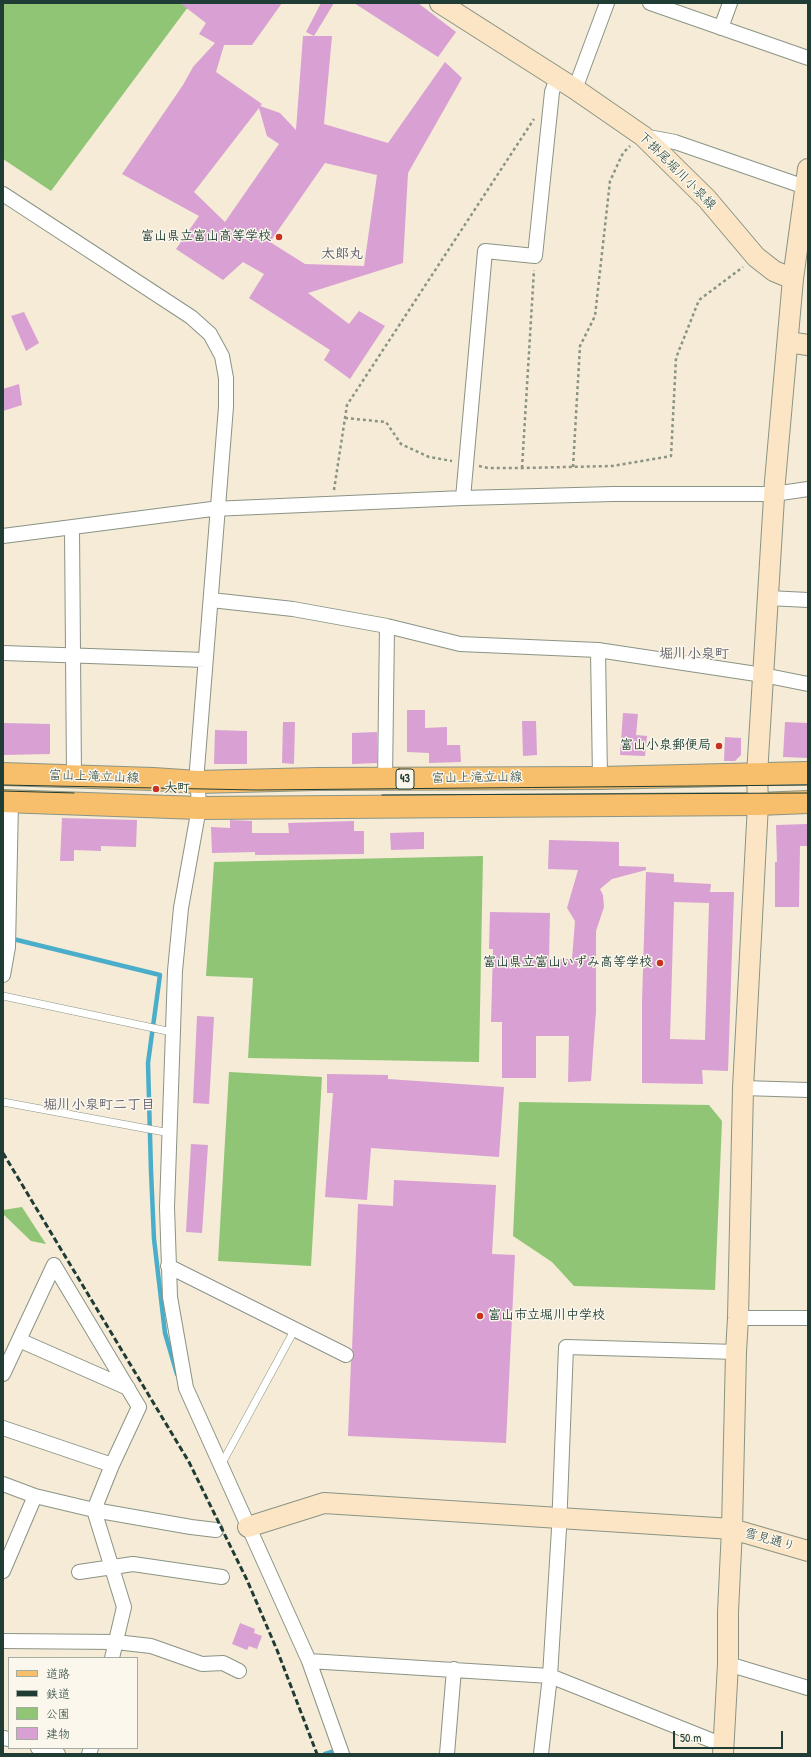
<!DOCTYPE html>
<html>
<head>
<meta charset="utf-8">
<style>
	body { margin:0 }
	#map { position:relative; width:811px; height:1757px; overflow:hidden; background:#f5ebd6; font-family:"Patrick Hand","Klee One",sans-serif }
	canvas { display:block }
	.frame { position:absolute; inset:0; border:4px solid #1f3d34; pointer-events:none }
	.legend { position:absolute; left:8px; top:1657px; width:130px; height:92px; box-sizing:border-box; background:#fbf7ec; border:1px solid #a3ada2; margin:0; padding:5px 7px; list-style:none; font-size:12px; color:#1f3d34 }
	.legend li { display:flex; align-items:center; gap:8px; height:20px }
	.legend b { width:20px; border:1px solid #a3ada2 }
	.scale { position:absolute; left:673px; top:1731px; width:110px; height:18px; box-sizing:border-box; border:2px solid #1f3d34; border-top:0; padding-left:5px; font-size:12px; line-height:14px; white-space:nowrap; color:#1f3d34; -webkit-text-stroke:3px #fbf7ec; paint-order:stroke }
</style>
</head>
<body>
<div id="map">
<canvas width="811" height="1757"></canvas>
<div class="frame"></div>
<ul class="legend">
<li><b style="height:5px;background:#f7bf6c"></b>道路</li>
<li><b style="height:5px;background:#1f3d34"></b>鉄道</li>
<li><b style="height:11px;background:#90c576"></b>公園</li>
<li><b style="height:11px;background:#d8a0d3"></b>建物</li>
</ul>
<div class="scale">50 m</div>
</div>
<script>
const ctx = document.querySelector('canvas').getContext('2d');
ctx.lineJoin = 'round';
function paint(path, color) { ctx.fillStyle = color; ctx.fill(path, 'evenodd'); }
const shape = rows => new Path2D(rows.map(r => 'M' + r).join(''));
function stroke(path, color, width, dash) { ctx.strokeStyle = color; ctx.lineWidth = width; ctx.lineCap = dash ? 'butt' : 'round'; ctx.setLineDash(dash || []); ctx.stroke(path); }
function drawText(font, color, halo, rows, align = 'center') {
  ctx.font = font + ' "Patrick Hand","Klee One",sans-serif'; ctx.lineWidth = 3; ctx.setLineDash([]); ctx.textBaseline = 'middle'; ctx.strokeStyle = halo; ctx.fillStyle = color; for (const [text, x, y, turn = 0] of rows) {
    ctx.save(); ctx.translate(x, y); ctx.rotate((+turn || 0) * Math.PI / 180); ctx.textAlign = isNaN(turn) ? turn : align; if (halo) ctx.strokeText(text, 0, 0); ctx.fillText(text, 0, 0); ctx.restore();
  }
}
const green = shape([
	[3,3,191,3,51,191,3,159],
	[483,856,479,1062,248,1058,253,978,206,976,214,862],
	[229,1072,322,1077,311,1266,218,1261],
	[519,1102,709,1105,722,1121,715,1290,574,1286,552,1262,513,1236],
	[22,1207,46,1244,31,1241,3,1214,3,1210]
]);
const stream = shape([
	[9,938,160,975,148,1063,151,1171,154,1239,165,1333,177,1374],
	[325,1754,335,1751]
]);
const building = shape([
	[180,3,282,3,252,45,224,45,216,72,262,104,260,106,280,113,296,130,303,36,314,36,306,32,321,3,334,3,314,36,332,36,324,124,388,143,445,62,462,78,408,173,403,263,308,293,349,324,359,311,385,326,350,379,324,360,330,350,249,298,264,274,243,262,223,280,176,249,199,216,122,174,183,85,193,67,215,43,199,34,206,23],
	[259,108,267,136,279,144,225,222,194,192],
	[325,163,377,175,364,266,305,264,270,242],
	[354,3,418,3,456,32,438,57],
	[24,312,39,343,26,351,11,316],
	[19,384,22,405,3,411,3,389],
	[407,710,425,710,425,728,447,727,447,745,460,745,461,762,429,763,429,753,407,752],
	[623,713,638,714,636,735,647,736,645,756,620,755],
	[522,721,536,721,537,755,523,756],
	[283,722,295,722,294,764,282,763],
	[785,722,808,723,808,758,783,757],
	[3,723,50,724,50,754,3,755],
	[215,730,247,731,247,764,214,764],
	[377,732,377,763,352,764,352,733],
	[725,737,741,738,741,755,735,761,724,761],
	[62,818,137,820,136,847,101,846,101,851,74,850,74,861,60,861],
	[230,820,252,821,252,833,289,833,288,823,354,821,354,831,364,831,364,854,255,855,255,852,212,853,211,827,230,828],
	[808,824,808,846,800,846,799,907,775,907,775,862,777,862,776,825],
	[424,832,424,849,391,850,390,833],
	[549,840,619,842,619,866,646,867,646,870,612,879,600,889,603,895,604,907,596,931,596,1011,591,1081,568,1082,569,1036,536,1036,536,1078,502,1078,502,1022,491,1022,493,949,489,949,490,912,550,913,549,959,572,959,575,921,567,908,578,870,548,869],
	[646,872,674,874,674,882,711,884,710,892,734,892,728,1071,702,1070,703,1084,642,1083,642,1002],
	[674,902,709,903,705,1040,670,1039],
	[197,1016,214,1017,209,1104,193,1103],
	[327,1074,388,1075,388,1079,504,1087,499,1157,371,1148,367,1200,325,1197,333,1093,327,1093],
	[191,1144,208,1145,202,1233,186,1232],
	[394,1180,496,1185,492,1254,515,1255,506,1443,348,1436,351,1362,354,1355,352,1349,358,1204,393,1206],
	[240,1623,255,1629,254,1633,262,1636,257,1649,249,1646,247,1650,232,1644]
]);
const path = shape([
	[345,418,386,422,401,444,429,457,452,461],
	[479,466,488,468,522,468,612,466,671,456,676,358,699,300,743,267],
	[573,467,580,346,595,316,610,181,623,153,630,146],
	[522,468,534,270],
	[334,490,347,405,534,119]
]);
const lane = shape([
	[3,996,172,1032],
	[3,1102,170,1133],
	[221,1465,295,1329]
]);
const street = shape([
	[650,3,808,58],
	[721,28,730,3],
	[575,89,607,3],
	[643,136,675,142,808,188],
	[3,194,191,317,210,334,222,356,226,378,226,407,197,769,199,808,181,908,175,971,167,1207,170,1297,186,1388,309,1661,342,1754],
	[463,498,485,251,535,256,552,92,557,78],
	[72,528,74,776],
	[3,536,212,509,463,498,613,494,774,494,808,489],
	[768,598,808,600],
	[211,600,293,609,387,626,460,644,598,650,763,675,808,684],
	[598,650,600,778],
	[3,653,205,660],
	[385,780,387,626],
	[3,975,8,947,11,802],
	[743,1088,808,1090],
	[54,1265,139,1407,112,1465,94,1510,124,1607,112,1658],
	[168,1266,346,1355],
	[738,1318,808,1318],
	[19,1340,128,1388],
	[3,1374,54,1265],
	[3,1428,112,1465],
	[3,1484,35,1496,94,1510,191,1527,216,1530],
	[3,1571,35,1496],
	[79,1572,133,1564,222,1577],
	[3,1641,116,1642,151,1646,202,1664,223,1663,239,1671],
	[309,1661,550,1676,723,1745],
	[728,1664,808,1688],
	[3,1738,9,1739],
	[38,1748,58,1754],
	[89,1754,91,1748],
	[447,1754,454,1669],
	[541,1754,550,1676,559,1529,566,1347,736,1352]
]);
const secondary = shape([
	[440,3,575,89,643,136,707,199,756,257,774,271,793,279],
	[788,342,808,345],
	[248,1527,324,1503,732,1529,808,1551],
	[723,1754,728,1664,728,1612,732,1529,736,1352,738,1318,743,1088,758,804,757,775,775,481,793,279,808,169]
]);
const primary = shape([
	[3,774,153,779,198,782,316,779,600,778,808,773],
	[3,801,199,808,758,804,808,802]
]);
const tram = shape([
	[3,785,256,790,808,785],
	[3,791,74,793],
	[382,795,808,793]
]);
const rail = shape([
	[3,1153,189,1462,247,1580,277,1650,317,1754]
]);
const markers = [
	[279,237,4,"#c8321e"],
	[719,746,4,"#c8321e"],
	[156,789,4,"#c8321e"],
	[660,963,4,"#c8321e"],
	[480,1316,4,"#c8321e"]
];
const shields = [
	[405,779,18]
];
const shieldNames = [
	["43",405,779]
];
const streetNames = [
	["下掛尾堀川小泉線",677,171,45],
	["富山上滝立山線",94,777,2],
	["富山上滝立山線",477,778,-1],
	["雪見通り",770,1540,16]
];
const poiNames = [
	["富山県立富山高等学校",271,237],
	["富山小泉郵便局",711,746],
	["大町",164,789,"left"],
	["富山県立富山いずみ高等学校",652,963],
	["富山市立堀川中学校",488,1316,"left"]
];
const neighbourhoodNames = [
	["太郎丸",342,254],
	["堀川小泉町",694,654],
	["堀川小泉町二丁目",99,1105]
];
paint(green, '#90c576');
stroke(stream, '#4aaeca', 4.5);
paint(building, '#d8a0d3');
stroke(lane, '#8a9485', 8);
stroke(street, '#8a9485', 16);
stroke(secondary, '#8a9485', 22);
stroke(primary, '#8a9485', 24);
stroke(path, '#8a9485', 2.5, [3, 3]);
stroke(lane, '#fff', 7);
stroke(street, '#fff', 14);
stroke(secondary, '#fce5c4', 20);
stroke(primary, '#f7bf6c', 22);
stroke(tram, '#1f3d34', 1);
stroke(rail, '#1f3d34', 3, [6, 3]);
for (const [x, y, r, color] of markers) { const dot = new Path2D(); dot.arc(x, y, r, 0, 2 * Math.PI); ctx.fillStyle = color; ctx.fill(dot); stroke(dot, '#fbf7ec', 1.5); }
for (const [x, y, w] of shields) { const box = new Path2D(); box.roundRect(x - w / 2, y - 10, w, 20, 3); ctx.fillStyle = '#fbf7ec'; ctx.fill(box); stroke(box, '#1f3d34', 1); }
drawText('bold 12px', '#1f3d34', null, shieldNames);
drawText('13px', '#1f3d34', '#fbf7ec', streetNames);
drawText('bold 13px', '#1f3d34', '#fbf7ec', poiNames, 'right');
drawText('bold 14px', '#60606c', '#fbf7ec', neighbourhoodNames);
</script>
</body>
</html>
